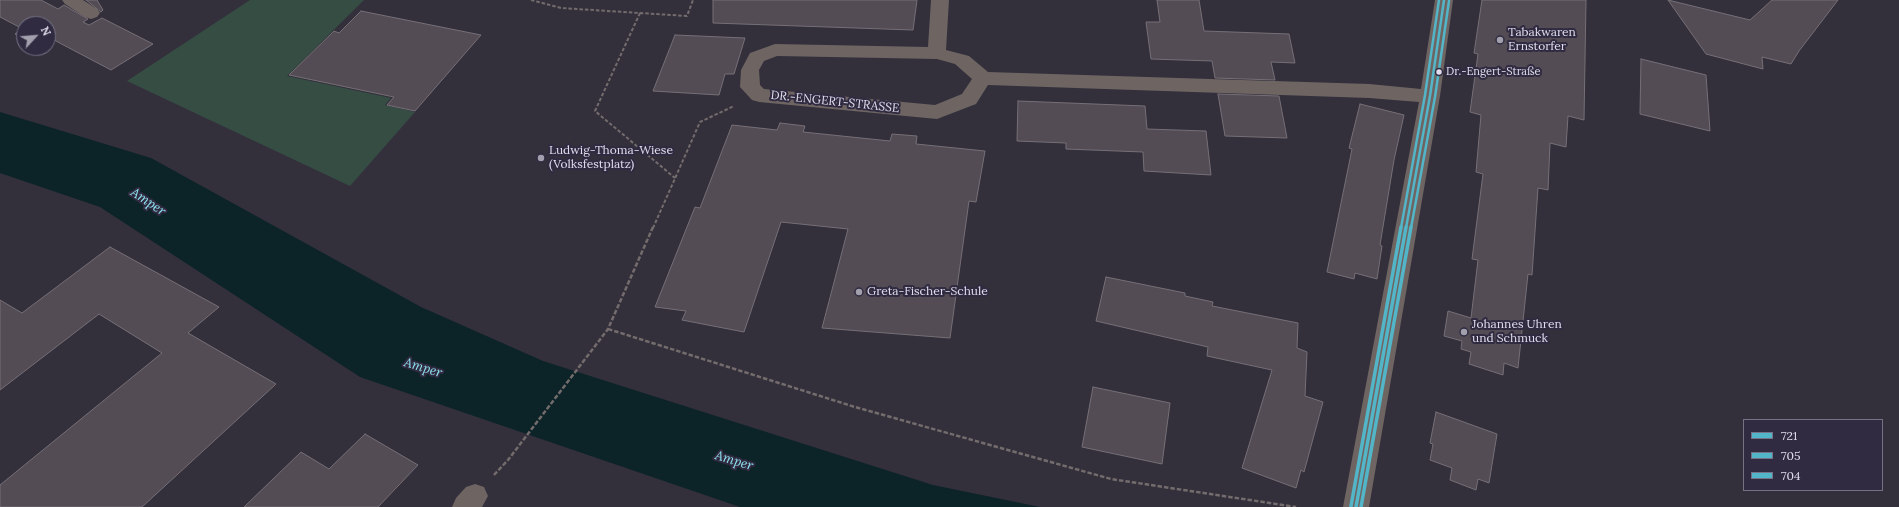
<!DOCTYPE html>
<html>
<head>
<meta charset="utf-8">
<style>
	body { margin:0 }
	#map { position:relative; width:1899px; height:507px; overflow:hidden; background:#33303c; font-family:Lora,serif }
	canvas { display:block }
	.legend { position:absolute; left:1743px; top:419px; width:140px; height:72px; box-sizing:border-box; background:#302b41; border:1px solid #767285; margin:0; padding:5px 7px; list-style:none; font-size:12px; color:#e0ddec }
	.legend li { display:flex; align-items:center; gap:8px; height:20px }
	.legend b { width:20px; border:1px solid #767285 }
	.north { position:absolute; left:16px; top:16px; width:40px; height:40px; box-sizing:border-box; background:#302b41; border:1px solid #767285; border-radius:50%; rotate:64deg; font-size:11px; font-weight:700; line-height:16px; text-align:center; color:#e0ddec }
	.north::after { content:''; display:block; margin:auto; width:14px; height:18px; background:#a3a0ae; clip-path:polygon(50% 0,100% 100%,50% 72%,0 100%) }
</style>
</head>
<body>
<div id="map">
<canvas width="1899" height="507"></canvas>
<ul class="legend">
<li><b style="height:5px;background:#53b5c8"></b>721</li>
<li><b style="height:5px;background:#53b5c8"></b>705</li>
<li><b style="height:5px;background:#53b5c8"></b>704</li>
</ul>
<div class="north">N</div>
</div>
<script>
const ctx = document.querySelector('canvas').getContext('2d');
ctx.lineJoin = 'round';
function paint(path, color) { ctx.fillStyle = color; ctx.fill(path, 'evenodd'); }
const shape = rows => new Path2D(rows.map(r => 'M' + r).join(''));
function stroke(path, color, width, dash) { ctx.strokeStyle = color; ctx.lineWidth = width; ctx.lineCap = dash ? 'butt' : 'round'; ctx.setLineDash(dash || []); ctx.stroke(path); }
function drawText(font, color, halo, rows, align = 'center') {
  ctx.font = font + ' Lora,serif'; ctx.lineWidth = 4; ctx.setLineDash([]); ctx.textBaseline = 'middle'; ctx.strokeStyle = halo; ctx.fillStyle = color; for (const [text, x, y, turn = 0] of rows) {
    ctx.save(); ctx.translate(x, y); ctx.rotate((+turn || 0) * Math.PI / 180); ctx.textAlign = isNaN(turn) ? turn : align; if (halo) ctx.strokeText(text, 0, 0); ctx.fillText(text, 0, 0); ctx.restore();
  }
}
const green = shape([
	[250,0,364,0,287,76,391,98,385,105,415,112,350,186,127,81]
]);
const water = shape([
	[0,112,151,158,421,307,543,361,933,485,1040,507,740,507,360,377,100,207,0,173]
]);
const building = shape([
	[0,0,41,0,58,9,64,5,88,19,83,22,89,25,102,18,153,44,111,70,54,40,48,43,48,24,24,24,24,38,15,34,23,29,0,17,0,0],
	[86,0,97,0,103,10,101,12,86,0],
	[713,0,917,0,913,30,713,23,713,0],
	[1157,0,1199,0,1204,31,1289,34,1295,63,1271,62,1275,80,1215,78,1212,61,1151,59,1146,22,1160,22,1157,0],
	[1482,0,1586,0,1584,120,1568,116,1566,147,1550,143,1548,190,1538,188,1532,275,1528,274,1518,368,1504,363,1503,375,1469,364,1471,352,1461,349,1462,341,1444,336,1448,311,1471,318,1478,260,1472,259,1483,174,1476,172,1481,115,1470,112,1478,54,1474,53,1482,0],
	[1668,0,1750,20,1772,0,1838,0,1799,51,1791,64,1762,57,1763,69,1706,54,1668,0],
	[361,11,481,35,415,111,387,105,394,97,289,75,334,31,339,33,361,11],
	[675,35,745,38,734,74,725,74,719,95,653,91,675,35],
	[1641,59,1706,75,1710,131,1640,114,1641,59],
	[1218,94,1279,96,1287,138,1225,136,1218,94],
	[1018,101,1145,106,1147,129,1206,131,1211,175,1144,171,1143,152,1066,149,1066,143,1017,141,1018,101],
	[1360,104,1404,115,1394,160,1380,245,1382,246,1377,279,1355,273,1354,279,1327,272,1352,149,1349,148,1360,104],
	[780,123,805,126,803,132,890,141,892,134,917,136,916,144,985,151,976,202,969,201,950,338,822,328,848,229,781,222,744,332,682,320,686,311,655,307,695,207,700,208,732,125,777,130,780,123],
	[110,247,219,307,188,333,276,384,142,507,0,507,0,485,162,353,99,314,0,390,0,300,22,313,110,247],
	[1106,277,1185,293,1185,296,1213,302,1212,306,1298,323,1297,348,1307,352,1305,396,1323,402,1304,472,1301,470,1296,488,1242,468,1272,370,1207,356,1208,347,1096,321,1106,277],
	[1093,387,1170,403,1162,464,1082,447,1093,387],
	[1436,412,1497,434,1489,483,1478,479,1476,490,1450,480,1452,468,1430,460,1433,444,1430,443,1436,412],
	[365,434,418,465,378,507,244,507,301,452,329,469,365,434]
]);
const pathFar1 = shape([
	[531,0,561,8,687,16,693,0],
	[640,13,595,111,675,178],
	[653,228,700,122,734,106]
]);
const path = shape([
	[608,329,855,407,1111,479,1296,507],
	[494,475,508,460,608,329,653,227]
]);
const minor = shape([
	[62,0,83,0,97,9,100,13,97,17,91,19,85,17,65,4,62,0],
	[931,0,949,0,946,50,969,56,988,72,1369,84,1421,89,1435,0,1453,0,1440,96,1369,507,1343,507,1419,102,1369,98,988,85,976,104,937,119,759,102,752,100,740,87,741,70,750,53,775,44,928,47,931,0],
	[777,56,937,59,955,64,972,79,962,94,935,105,764,89,760,85,759,70,764,61,777,56],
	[475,484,484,487,488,496,482,507,452,507,456,498,466,487,475,484]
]);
const bus1Far1 = shape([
	[1406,228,1430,96,1444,0]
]);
const bus1 = shape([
	[1356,507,1406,227]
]);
const bus2Far1 = shape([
	[1411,228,1435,97,1449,1]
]);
const bus2 = shape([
	[1361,507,1411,227]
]);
const bus3Far1 = shape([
	[1401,228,1425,95,1439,0]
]);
const bus3 = shape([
	[1351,506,1401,227]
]);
const markers = [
	[1500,40,4,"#a3a0ae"],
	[1439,72,3.5,"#e0ddec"],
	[541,158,4,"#a3a0ae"],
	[859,292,4,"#a3a0ae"],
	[1464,332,4,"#a3a0ae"]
];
const busNames = [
	["Dr.-Engert-Straße",1446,72]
];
const poiNames = [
	["Tabakwaren",1508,33],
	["Ernstorfer",1508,47],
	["Ludwig-Thoma-Wiese",549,151],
	["(Volksfestplatz)",549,165],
	["Greta-Fischer-Schule",867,292],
	["Johannes Uhren",1472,325],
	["und Schmuck",1472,339]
];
const streetNames = [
	["DR.-ENGERT-STRASSE",835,102,6]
];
const waterNames = [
	["Amper",148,202,34],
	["Amper",423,368,17],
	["Amper",734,461,17]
];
paint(green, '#364d44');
paint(water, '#0c2328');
paint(building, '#534c54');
stroke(building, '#766f77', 1);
stroke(pathFar1, '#746c6c', 2, [3.5, 2]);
stroke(path, '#746c6c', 2.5, [4.5, 2]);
paint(minor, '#6e6563');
stroke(bus1Far1, '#53b5c8', 2.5);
stroke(bus1, '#53b5c8', 3.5);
stroke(bus2Far1, '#53b5c8', 2.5);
stroke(bus2, '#53b5c8', 3.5);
stroke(bus3Far1, '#53b5c8', 2.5);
stroke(bus3, '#53b5c8', 3.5);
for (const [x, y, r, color] of markers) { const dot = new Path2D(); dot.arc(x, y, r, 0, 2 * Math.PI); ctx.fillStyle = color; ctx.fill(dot); stroke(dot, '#302b41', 1.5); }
drawText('11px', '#e0ddec', '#302b41', busNames, 'left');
drawText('12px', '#e0ddec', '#302b41', poiNames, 'left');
drawText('12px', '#e0ddec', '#302b41', streetNames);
drawText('italic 13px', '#8fe5f2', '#302b41', waterNames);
</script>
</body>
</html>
